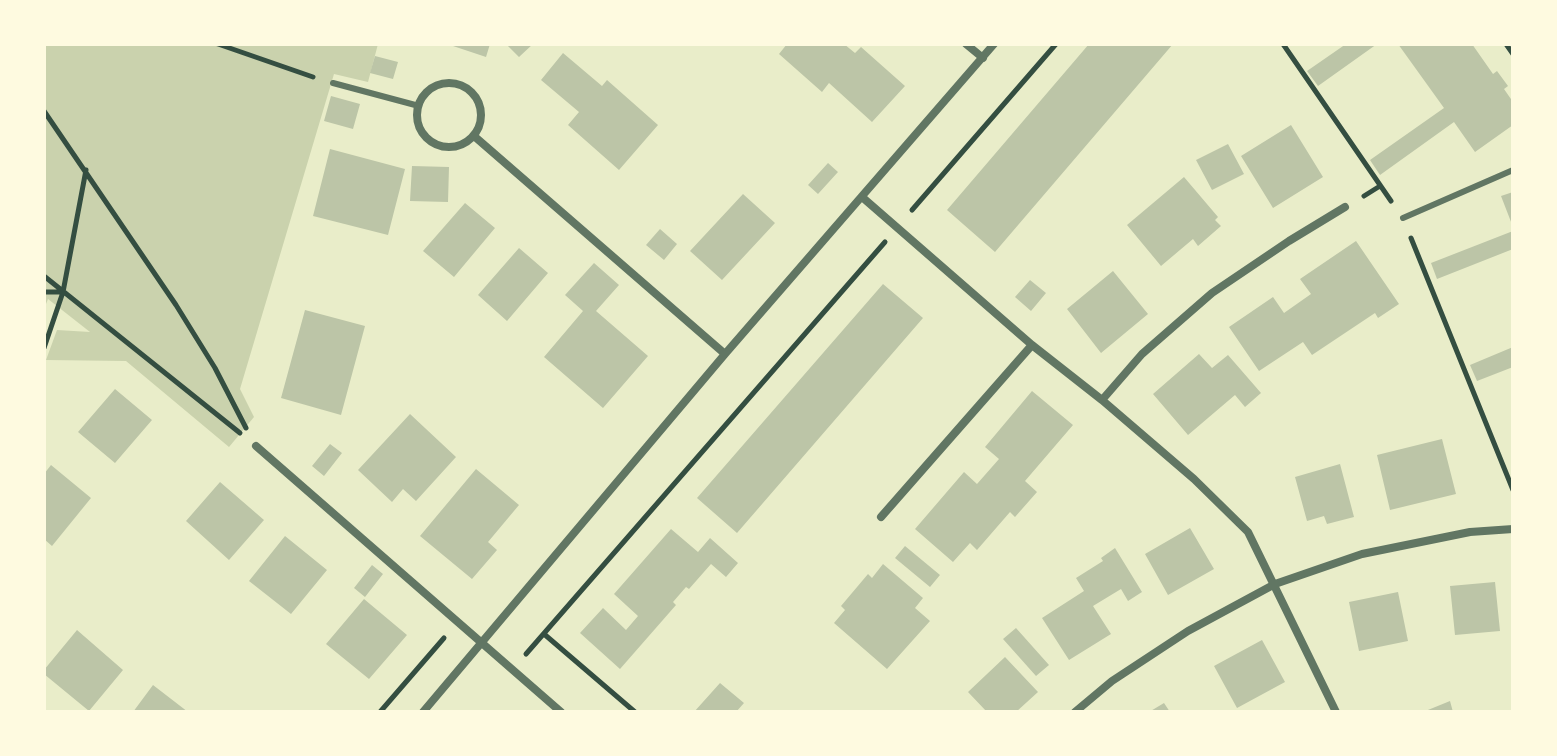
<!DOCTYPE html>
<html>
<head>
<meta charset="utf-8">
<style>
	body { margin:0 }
	#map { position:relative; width:1557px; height:756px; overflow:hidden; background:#e9edc9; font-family:Inter,sans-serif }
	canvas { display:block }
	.frame { position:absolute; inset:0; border:46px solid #fefae0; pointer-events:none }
</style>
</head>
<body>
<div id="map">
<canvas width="1557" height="756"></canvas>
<div class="frame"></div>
</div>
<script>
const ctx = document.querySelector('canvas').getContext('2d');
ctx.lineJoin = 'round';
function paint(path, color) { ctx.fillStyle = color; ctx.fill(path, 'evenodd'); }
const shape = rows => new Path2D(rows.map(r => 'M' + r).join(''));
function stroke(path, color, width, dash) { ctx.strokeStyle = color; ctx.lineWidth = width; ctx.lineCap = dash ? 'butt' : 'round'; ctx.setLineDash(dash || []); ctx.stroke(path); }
const green = shape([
	[44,44,378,44,368,82,334,74,240,389,254,417,229,447,126,361,46,360,57,330,90,332,48,299,44,309]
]);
const building = shape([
	[447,44,490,44,486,57],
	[506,44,533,44,519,57],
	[787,44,844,44,855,53,861,47,905,86,872,122,829,83,822,92,779,54],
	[1089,44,1173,44,995,252,947,210],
	[1346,44,1377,44,1318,86,1307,71],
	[1398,44,1472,44,1493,74,1497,71,1508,86,1504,89,1513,102,1513,125,1475,152,1454,122,1380,175,1370,160,1444,108],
	[563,53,602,86,607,80,658,125,619,170,568,125,579,112,541,80],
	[375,56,398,62,393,79,370,73],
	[331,96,360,104,353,129,324,121],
	[1291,125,1323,177,1273,208,1241,156],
	[1228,144,1244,174,1212,190,1196,160],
	[330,149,405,169,388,235,313,216],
	[828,163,838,172,818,194,808,185],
	[412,166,449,167,448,202,410,201],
	[1184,177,1218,217,1215,220,1221,226,1198,246,1193,239,1161,266,1127,225],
	[1513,192,1513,227,1501,196],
	[743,194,775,223,722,280,690,251],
	[465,203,495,228,454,277,423,251],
	[660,229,677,244,664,260,646,245],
	[1513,231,1513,249,1437,279,1431,263],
	[1356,241,1399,304,1378,318,1375,313,1312,355,1303,342,1259,371,1229,327,1273,297,1284,313,1311,294,1300,279],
	[519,248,548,273,507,321,478,295],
	[594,263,619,285,596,311,648,356,603,408,544,357,583,311,565,295],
	[1113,271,1148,314,1101,353,1067,309],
	[1030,280,1046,293,1031,311,1015,297],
	[883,284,923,318,737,533,697,498],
	[305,310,365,326,341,415,281,398],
	[1513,347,1513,367,1477,381,1470,365],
	[1199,354,1212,368,1228,355,1261,393,1245,407,1235,395,1188,435,1153,394],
	[115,389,152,420,115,463,78,432],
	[1032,391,1073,425,1025,481,1037,492,1015,517,1010,512,977,550,970,543,953,562,915,529,964,472,977,484,999,459,985,447],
	[410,414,456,457,416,501,403,489,392,502,358,470],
	[1442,439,1456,494,1390,510,1377,455],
	[330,444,342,453,324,476,312,466],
	[1340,464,1354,517,1327,524,1324,516,1307,521,1295,477],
	[51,465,91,498,52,546,44,539,44,474],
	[476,469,519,505,488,542,497,550,472,579,420,536],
	[220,482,264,520,229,560,186,521],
	[1190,528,1214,569,1168,595,1145,554],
	[671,529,698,552,710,538,738,563,726,577,711,564,689,589,686,587,673,602,676,605,620,669,580,633,603,608,626,630,638,616,614,594],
	[285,536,327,570,291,614,249,581],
	[905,546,940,575,930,587,895,558],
	[1115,548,1142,592,1128,601,1121,589,1093,606,1111,634,1069,660,1042,618,1084,591,1076,578,1103,561,1101,558],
	[883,564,923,598,915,608,930,621,887,669,834,623,845,610,841,606,868,574,872,578],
	[372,565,383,574,365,597,354,588],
	[1495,582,1500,631,1455,635,1450,586],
	[1398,592,1408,641,1359,651,1349,602],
	[364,599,407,635,369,679,326,644],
	[1016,628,1049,665,1036,676,1003,639],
	[77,630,123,670,89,711,44,674,44,670],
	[1262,640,1285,682,1237,708,1214,666],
	[1005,657,1038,692,1016,712,987,712,968,692],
	[720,683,744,703,736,712,694,712],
	[153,685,188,712,133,712],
	[1450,701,1453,712,1423,712],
	[1164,703,1170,712,1149,712]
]);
const path = shape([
	[218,44,313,77],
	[1283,44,1391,201],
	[1506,44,1513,54],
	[44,111,176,305,215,368,246,428],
	[1364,196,1380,186],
	[912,210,1056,44],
	[1411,238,1513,490],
	[44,276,240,433],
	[44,292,63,292],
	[44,348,63,292,86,170],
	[544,634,635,712],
	[526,654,885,242],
	[380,712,444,638]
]);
const service = shape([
	[333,83,419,106],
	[1403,218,1513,170]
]);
const minor = shape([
	[966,44,983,58],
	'417 115a32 32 0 1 1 64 0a32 32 0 1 1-64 0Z',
	[474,136,725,354],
	[862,197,1032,345,1102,400,1194,479,1248,532,1336,712],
	[1102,400,1142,354,1212,293,1289,241,1345,207],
	[256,446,561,712],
	[881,517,1032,345],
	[423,712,725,354,994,44],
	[1075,712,1112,681,1188,631,1275,584,1362,554,1470,532,1513,529]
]);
paint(green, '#cad2ad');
paint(building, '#bcc5a7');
stroke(path, '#344e41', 5);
stroke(service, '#617663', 6);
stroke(minor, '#617663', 8);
</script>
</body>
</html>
